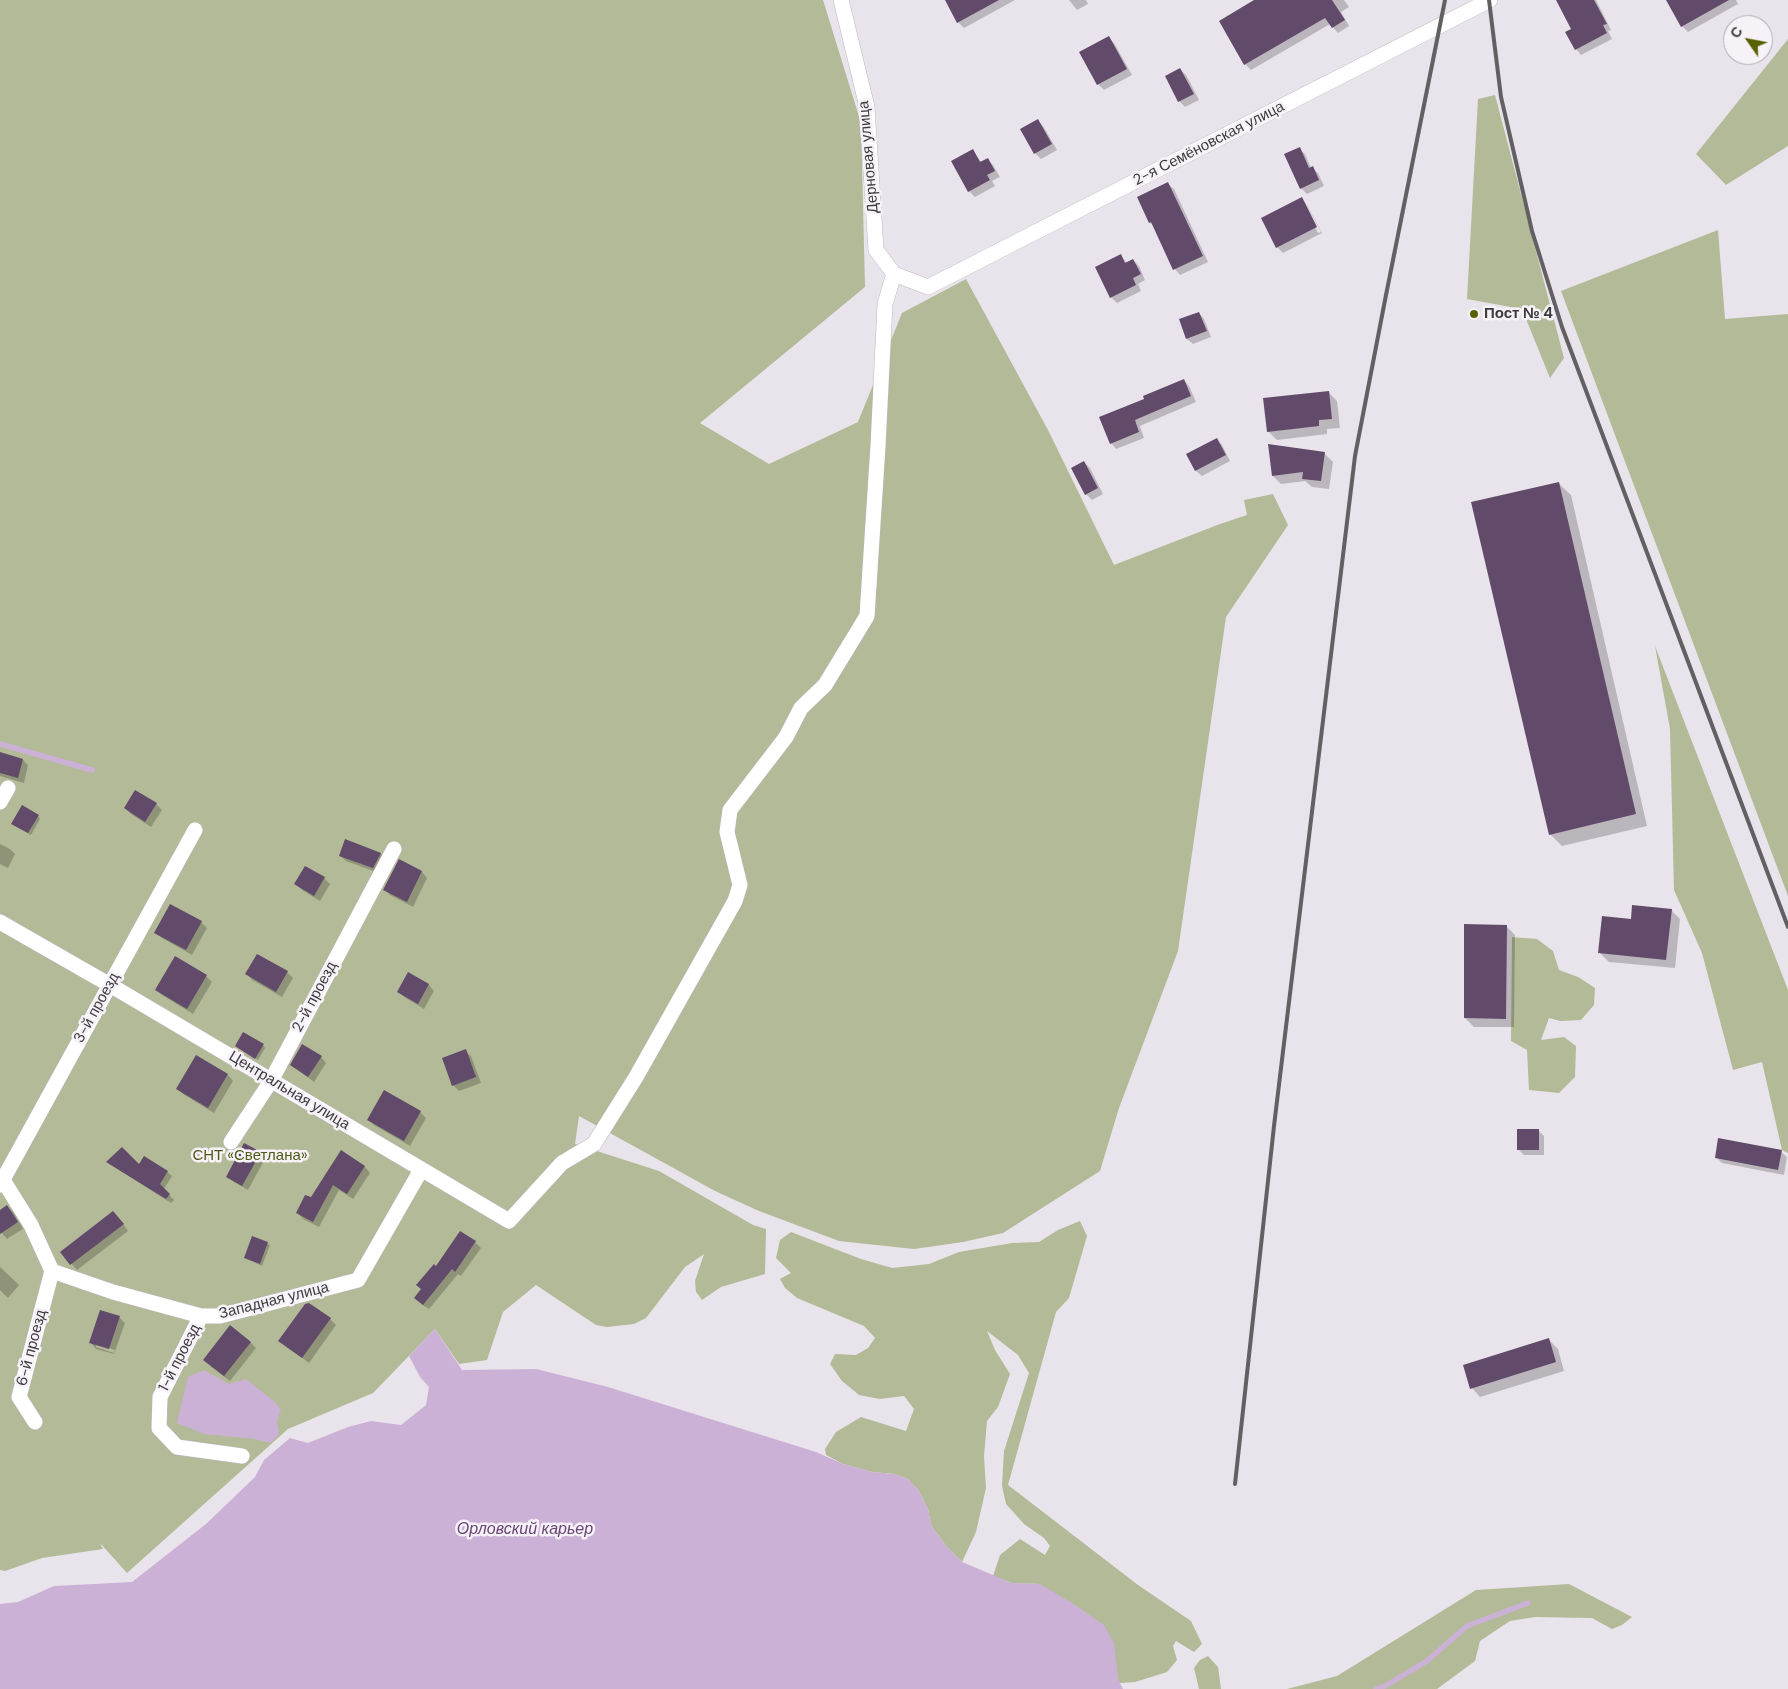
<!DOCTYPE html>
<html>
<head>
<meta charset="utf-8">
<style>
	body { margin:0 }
	#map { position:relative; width:1788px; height:1689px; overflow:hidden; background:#e9e4eb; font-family:"DM Sans",sans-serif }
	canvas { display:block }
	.north { position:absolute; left:1723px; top:15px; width:50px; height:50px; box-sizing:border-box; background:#f6f2f8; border:1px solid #aca9ae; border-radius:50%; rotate:303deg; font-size:14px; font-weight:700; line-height:20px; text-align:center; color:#3d3b3e }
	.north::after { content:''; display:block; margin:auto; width:18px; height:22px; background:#576100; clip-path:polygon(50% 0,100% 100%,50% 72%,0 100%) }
</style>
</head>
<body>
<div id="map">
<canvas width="1788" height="1689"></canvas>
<div class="north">С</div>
</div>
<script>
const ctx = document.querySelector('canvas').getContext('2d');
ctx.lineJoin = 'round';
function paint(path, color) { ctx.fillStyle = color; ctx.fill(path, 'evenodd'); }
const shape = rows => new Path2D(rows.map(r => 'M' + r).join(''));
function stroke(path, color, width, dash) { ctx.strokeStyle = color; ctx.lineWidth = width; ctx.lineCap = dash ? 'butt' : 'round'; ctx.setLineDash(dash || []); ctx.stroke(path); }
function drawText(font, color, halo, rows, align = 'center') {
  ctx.font = font + ' "DM Sans",sans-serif'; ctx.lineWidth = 5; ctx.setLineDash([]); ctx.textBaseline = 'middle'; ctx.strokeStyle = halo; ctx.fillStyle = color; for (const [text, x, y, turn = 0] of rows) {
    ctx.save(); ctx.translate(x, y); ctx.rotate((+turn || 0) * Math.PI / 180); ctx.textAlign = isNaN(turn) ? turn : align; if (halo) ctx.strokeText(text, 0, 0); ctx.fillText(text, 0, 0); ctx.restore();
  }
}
const green = shape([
	[0,0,823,0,861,123,865,287,700,423,769,464,858,422,902,313,966,279,1048,430,1114,565,1220,524,1247,515,1244,500,1273,494,1288,525,1226,617,1178,951,1119,1108,1100,1171,1003,1233,963,1242,914,1249,839,1241,759,1211,715,1191,579,1116,575,1144,659,1171,753,1225,766,1229,765,1274,721,1287,702,1300,696,1292,695,1281,704,1254,685,1267,646,1318,634,1324,607,1327,596,1325,536,1285,503,1312,487,1360,459,1364,435,1329,373,1393,288,1429,127,1573,100,1543,103,1549,42,1558,5,1571,0,1570],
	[1788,39,1788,146,1726,185,1696,154],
	[1495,95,1564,358,1550,378,1522,309,1467,299,1478,99],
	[1718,230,1725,319,1788,314,1788,896,1561,291],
	[1655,646,1788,990,1788,1153,1782,1150,1762,1062,1733,1070,1702,953,1674,890,1670,729],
	[1512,937,1537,939,1553,951,1559,970,1578,977,1595,988,1594,1005,1581,1020,1560,1021,1549,1018,1541,1040,1564,1037,1576,1046,1575,1077,1559,1093,1529,1090,1527,1050,1511,1041],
	[1080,1221,1087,1236,1069,1298,1056,1312,1008,1485,1138,1585,1191,1621,1202,1644,1194,1652,1176,1641,1173,1646,1177,1660,1167,1672,1135,1682,1120,1683,1040,1584,1012,1583,993,1576,1000,1555,1020,1539,1045,1555,1050,1546,1044,1538,1024,1524,1006,1504,1002,1486,1004,1451,1029,1373,1018,1355,987,1331,995,1350,1010,1374,998,1407,987,1421,984,1456,986,1488,976,1532,962,1562,946,1546,931,1525,928,1509,919,1491,908,1479,894,1474,872,1472,843,1464,826,1455,825,1449,836,1432,861,1417,906,1431,914,1409,904,1396,880,1399,859,1395,842,1381,830,1364,835,1354,856,1355,868,1348,875,1338,864,1326,797,1298,785,1288,780,1279,791,1273,776,1258,780,1240,791,1232,861,1259,892,1268,929,1264,959,1252,1012,1243,1039,1242,1058,1230],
	[1569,1584,1632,1617,1622,1625,1612,1629,1592,1618,1535,1617,1510,1621,1480,1641,1475,1661,1437,1689,1287,1689,1337,1676,1476,1590],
	[1208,1656,1218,1667,1221,1689,1199,1689,1194,1668,1200,1660]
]);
const water = shape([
	[435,1329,462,1370,536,1369,608,1387,816,1452,843,1464,872,1472,894,1474,908,1479,919,1491,928,1509,931,1525,946,1546,962,1562,1012,1583,1040,1584,1072,1603,1104,1625,1114,1643,1118,1679,1123,1689,0,1689,0,1604,18,1602,54,1586,132,1582,206,1524,255,1477,264,1460,290,1438,308,1443,348,1427,371,1421,401,1425,426,1405,429,1387,420,1377,409,1356],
	[204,1370,229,1384,246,1379,275,1402,281,1410,277,1421,279,1434,270,1443,255,1439,204,1434,177,1423,188,1377]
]);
const shadow = shape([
	[956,0,1015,0,964,28,958,22],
	[1069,0,1086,0,1088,4,1077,10],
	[1257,0,1344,0,1349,7,1341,12,1349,26,1338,33,1330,24,1251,70,1245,64],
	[1557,0,1596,0,1611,30,1608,31,1612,39,1581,55,1576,49,1573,30],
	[1667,0,1736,0,1738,4,1688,32,1682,26],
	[1108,37,1114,43,1132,75,1104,90,1098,84],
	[1180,69,1186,75,1199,100,1185,107,1179,101],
	[1037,120,1043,126,1057,150,1041,159,1035,153],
	[1299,149,1305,154,1311,168,1318,173,1324,186,1307,194,1301,188],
	[973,151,982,163,987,159,993,165,1000,177,992,181,995,186,975,197,969,191],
	[1168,184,1174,189,1208,262,1180,275,1175,269,1155,227,1150,223,1138,198],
	[1301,199,1307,205,1322,233,1283,253,1277,247],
	[1304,204,1306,204,1321,232,1318,233],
	[1121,256,1127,263,1133,260,1139,266,1145,280,1138,284,1141,291,1117,303,1111,297],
	[1199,313,1204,319,1211,337,1193,344,1187,339,1180,320],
	[1184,380,1189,386,1196,402,1140,426,1144,438,1116,449,1111,443,1146,400],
	[1328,392,1337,401,1340,428,1327,429,1327,434,1277,440,1268,431],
	[1216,439,1222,445,1230,461,1202,476,1196,471,1187,455],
	[1324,453,1333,462,1329,489,1312,487,1305,481,1281,484,1273,476],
	[1084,462,1090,468,1103,494,1092,500,1086,494],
	[1558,483,1571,495,1647,826,1562,846,1550,834],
	[0,754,23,760,28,765,24,783,0,776],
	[156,804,162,810,151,827,131,814,125,808],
	[38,816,40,819,31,835,15,826],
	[346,841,381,854,386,859,379,873,346,861,340,855],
	[0,844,10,849,15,854,8,868,0,864],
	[400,861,422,872,427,878,413,907,390,895,385,890],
	[324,878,330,884,320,901,302,890,296,884],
	[1671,910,1680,919,1675,968,1609,962,1600,953],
	[201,922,207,928,192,955,162,938,156,933],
	[1506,926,1515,935,1514,1027,1474,1027,1465,1018],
	[176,958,206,976,212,982,193,1014,162,995,156,990],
	[287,972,293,978,282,997,252,980,247,974],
	[409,974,429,985,434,991,424,1009,404,997,399,992],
	[263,1045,265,1048,258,1060,236,1046],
	[465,1051,471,1056,481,1083,459,1091,453,1085],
	[197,1057,228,1075,233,1081,214,1113,183,1094,177,1088],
	[321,1057,326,1063,314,1082,292,1065],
	[420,1112,426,1118,410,1146,374,1125,368,1119],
	[1538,1130,1544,1136,1544,1155,1524,1155,1519,1150],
	[342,1152,365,1167,370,1173,353,1199,339,1190,319,1227,303,1219,298,1213,311,1199],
	[1781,1152,1787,1157,1784,1175,1722,1163,1716,1157],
	[260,1153,265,1159,248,1190,234,1182,228,1177],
	[108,1162,140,1166,167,1172,172,1176,164,1189,174,1200,171,1203,113,1166],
	[7,1206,13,1212,23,1229,7,1239,0,1231,0,1211],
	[119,1218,128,1231,77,1270,62,1253],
	[475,1242,481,1248,461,1276,458,1274,429,1309,421,1304,422,1289,436,1268],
	[267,1243,270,1245,262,1266,246,1258],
	[0,1267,19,1285,8,1298,0,1290],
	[119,1317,125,1323,114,1354,96,1349,91,1343],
	[96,1344,115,1350,114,1353,96,1347],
	[330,1319,336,1325,309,1363,280,1341],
	[1549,1340,1558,1349,1564,1371,1480,1397,1472,1388],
	[250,1342,256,1348,230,1381,210,1366]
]);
const stream = shape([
	[0,744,92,770],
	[1376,1689,1385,1686,1427,1661,1467,1626,1528,1603]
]);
const building = shape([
	[945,0,999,0,957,23],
	[1254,0,1332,0,1345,20,1332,28,1325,18,1244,65,1219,21],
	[1556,0,1594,0,1607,24,1603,25,1607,33,1575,50,1565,32,1571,29],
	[1666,0,1729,0,1681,27],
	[1109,36,1127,69,1097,85,1079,52],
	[1180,68,1194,94,1178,102,1165,76],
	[1038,119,1052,144,1034,154,1020,129],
	[1300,147,1309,168,1313,166,1319,180,1300,189,1284,154],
	[973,149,980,162,988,158,995,171,987,175,990,180,968,192,951,161],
	[1168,182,1203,256,1173,270,1151,222,1149,223,1137,197],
	[1302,197,1317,227,1276,248,1261,218],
	[1121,254,1125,263,1133,259,1141,274,1133,278,1136,285,1110,298,1095,267],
	[1199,312,1207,331,1186,339,1179,319],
	[1184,379,1191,396,1135,420,1139,432,1110,444,1099,417,1144,399,1143,396],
	[1329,391,1332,419,1319,420,1319,426,1267,432,1263,398],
	[1217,438,1226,455,1195,471,1186,454],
	[1268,444,1325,452,1321,481,1302,479,1303,472,1272,476],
	[1084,461,1098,488,1085,495,1071,468],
	[1559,482,1636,814,1549,835,1471,502],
	[0,752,23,759,18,778,0,773],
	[135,790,157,803,145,822,124,808],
	[22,805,39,815,28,833,11,824],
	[345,839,381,853,373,868,339,856],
	[399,859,422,871,407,902,383,890],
	[305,866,325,877,314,896,294,884],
	[170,904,202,921,186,950,154,933],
	[1632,905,1672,909,1666,960,1598,953,1602,916,1631,919],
	[1464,924,1507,925,1506,1019,1464,1018],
	[257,954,288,971,276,992,245,974],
	[175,956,207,975,187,1009,155,990],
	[408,972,429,984,418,1004,397,992],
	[243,1032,264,1044,255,1059,235,1046],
	[302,1044,322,1056,308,1077,290,1065],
	[466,1049,476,1077,452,1086,442,1058],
	[196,1055,228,1074,208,1108,176,1089],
	[384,1090,421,1111,404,1141,367,1120],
	[1517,1129,1539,1129,1539,1150,1517,1150],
	[1718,1138,1782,1150,1778,1170,1715,1158],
	[244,1143,261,1152,242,1186,226,1177],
	[122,1147,139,1164,144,1156,168,1171,160,1184,170,1194,166,1199,106,1162],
	[341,1150,365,1166,347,1194,333,1185,313,1222,296,1213,305,1195,311,1197],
	[7,1205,18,1222,0,1234,0,1210],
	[113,1211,124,1224,70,1265,60,1252],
	[460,1231,476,1241,455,1272,452,1269,423,1305,414,1298,421,1289,416,1285,434,1264,436,1266],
	[252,1236,268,1242,260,1264,244,1258],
	[309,1303,331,1318,302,1358,278,1341,305,1304],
	[100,1310,120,1316,109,1349,89,1343],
	[230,1325,251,1342,224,1376,203,1360],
	[1549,1338,1556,1362,1470,1389,1463,1365]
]);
const minor = shape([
	[841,0,867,107,876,250,894,274,928,287,1490,0],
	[0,802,8,788],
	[0,922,110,985,509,1221,562,1163,594,1144,636,1077,735,901,740,885,727,832,730,810,786,737,801,708,825,685,867,616,878,446,885,304,894,274],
	[231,1142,271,1081,394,849],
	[3,1180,31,1225,52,1271,113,1292,201,1316,220,1316,358,1280,421,1170],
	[0,1185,195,830],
	[201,1316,160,1397,159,1428,177,1447,242,1456],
	[35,1422,19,1397,52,1271]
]);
const rail = shape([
	[1489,0,1501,97,1532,231,1562,327,1788,927],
	[1235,1484,1274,1126,1355,456,1386,295,1445,0]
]);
const markers = [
	[1474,314,5,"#576100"]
];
const streetNames = [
	["2-я Семёновская улица",1209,144,-27],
	["Дерновая улица",869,157,-95],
	["2-й проезд",315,997,-62],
	["3-й проезд",97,1008,-61],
	["Центральная улица",289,1091,31],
	["Западная улица",274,1301,-14],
	["6-й проезд",32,1348,-75],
	["1-й проезд",180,1358,-63]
];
const poiNames = [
	["Пост № 4",1484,314]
];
const parkNames = [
	["СНТ «Светлана»",250,1156]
];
const waterNames = [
	["Орловский карьер",525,1530]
];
paint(green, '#b3ba97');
paint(water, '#cbb1d5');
paint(shadow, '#0003');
stroke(stream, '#cbb1d5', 5.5);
paint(building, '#614a6a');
stroke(minor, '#bdb8bf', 16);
stroke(minor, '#fff', 15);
stroke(rail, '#636064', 4);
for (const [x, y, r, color] of markers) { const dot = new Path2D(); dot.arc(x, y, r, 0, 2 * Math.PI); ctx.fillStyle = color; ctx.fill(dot); stroke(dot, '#f6f2f8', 2); }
drawText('15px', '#3d3b3e', '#f6f2f8', streetNames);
drawText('bold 15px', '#3d3b3e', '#f6f2f8', poiNames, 'left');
drawText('15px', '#525a19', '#f6f2f8', parkNames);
drawText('italic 16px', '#6a4677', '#f6f2f8', waterNames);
</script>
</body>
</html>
